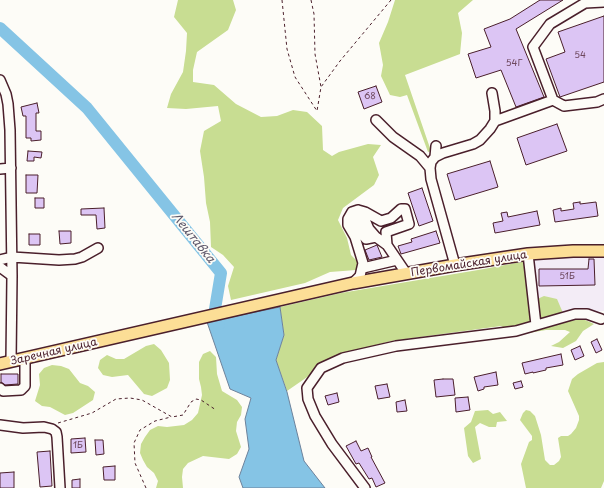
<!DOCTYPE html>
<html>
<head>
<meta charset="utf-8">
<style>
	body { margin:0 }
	canvas { display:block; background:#fdfcf7 }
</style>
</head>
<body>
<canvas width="604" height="488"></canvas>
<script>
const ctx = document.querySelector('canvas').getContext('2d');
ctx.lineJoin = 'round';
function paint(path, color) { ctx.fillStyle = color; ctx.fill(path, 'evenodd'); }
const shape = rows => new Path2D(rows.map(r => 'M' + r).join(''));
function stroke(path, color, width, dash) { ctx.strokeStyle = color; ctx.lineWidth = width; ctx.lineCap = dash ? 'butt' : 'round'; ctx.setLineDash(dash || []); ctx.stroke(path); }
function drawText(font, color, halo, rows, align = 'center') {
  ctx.font = font + ' "Playpen Sans",sans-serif'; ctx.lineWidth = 3.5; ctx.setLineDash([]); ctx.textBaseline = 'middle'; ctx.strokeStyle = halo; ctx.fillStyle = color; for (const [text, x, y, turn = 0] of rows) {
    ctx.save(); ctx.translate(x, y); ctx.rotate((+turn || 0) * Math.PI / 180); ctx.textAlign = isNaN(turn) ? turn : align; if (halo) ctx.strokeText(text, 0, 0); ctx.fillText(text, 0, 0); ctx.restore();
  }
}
const built = shape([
	[574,256,604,257,604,311,575,312,533,322,526,261]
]);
const green = shape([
	[178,0,233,0,236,10,228,30,197,52,193,70,193,82,214,85,236,104,261,117,277,116,293,110,307,112,322,126,323,150,332,156,339,152,368,144,381,145,373,157,379,175,374,185,343,208,338,220,347,238,351,255,358,262,356,270,330,272,305,283,231,300,228,286,234,267,223,255,211,247,210,222,206,203,204,177,200,151,204,131,221,121,218,106,186,109,167,108,171,94,183,72,186,51,187,33,174,17],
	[395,0,473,0,458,13,462,33,460,54,405,75,431,151,428,152,407,95,400,97,390,95,381,76,383,65,379,43,388,22],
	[526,261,533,301,544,296,557,299,563,313,569,321,583,319,594,324,583,331,576,341,563,348,551,346,559,342,570,332,565,330,546,330,517,335,501,326,391,341,339,355,287,391,276,360,284,335,280,307,341,293,484,269],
	[154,344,161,350,169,363,170,380,167,388,152,396,144,394,128,375,112,377,103,375,98,368,100,360,107,355,116,359,124,359,146,346],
	[210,351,216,357,217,374,222,391,237,400,242,407,241,415,237,422,236,431,241,447,237,454,229,459,203,456,188,463,183,469,182,477,183,488,156,488,158,481,154,473,147,467,143,460,140,453,141,444,145,437,150,430,158,426,167,427,184,425,192,420,198,413,202,395,201,387,199,379,199,362,203,354],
	[604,362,604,481,601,488,526,488,521,464,529,442,532,440,532,436,520,420,523,413,526,410,530,411,535,416,541,435,545,460,550,465,554,465,559,461,561,457,558,438,561,436,568,436,571,434,576,428,579,420,579,416,568,391,572,379,578,374,597,363],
	[52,365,61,366,69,369,80,383,88,386,95,392,93,400,73,413,65,415,50,407,42,406,35,401,40,385,39,374,44,368],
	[488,410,493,414,500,412,507,421,497,422,496,427,489,427,480,423,475,427,481,459,473,463,468,456,464,428,471,422,475,411]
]);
const water = shape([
	[280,307,284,335,276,360,287,392,304,461,325,488,243,488,239,477,249,449,245,419,251,398,230,389,207,322,280,307]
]);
const river = shape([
	[0,28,87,108,221,273,215,309,219,324]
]);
const building = shape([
	[540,0,563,0,516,29,544,97,516,107,501,70,476,78,468,54,491,47,484,29,510,19,540,0],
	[604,16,604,82,560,97,546,59,565,52,558,32,604,16],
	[376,86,382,102,364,109,358,92,376,86],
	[37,103,39,113,36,113,36,131,41,131,41,140,31,141,31,138,26,138,26,116,23,116,21,107,37,103],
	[557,124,567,151,526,165,517,138,557,124],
	[28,151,42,152,41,158,34,157,34,161,27,161,28,151],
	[490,161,498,187,455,200,447,174,490,161],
	[26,175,38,175,37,193,26,193,26,175],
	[422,188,433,221,419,226,408,193,422,188],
	[35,198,44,198,44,208,35,208,35,198],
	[580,202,580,204,596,202,598,216,555,222,553,210,561,208,561,211,574,209,573,203,580,202],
	[104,208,105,228,97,229,96,215,81,215,81,209,104,208],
	[537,211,540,225,495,233,493,223,503,221,501,213,507,212,508,217,537,211],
	[59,231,71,231,71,243,60,244,59,231],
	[436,231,440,243,401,254,398,246,412,242,411,239,436,231],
	[29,234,40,234,40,245,29,245,29,234],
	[377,245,382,257,369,260,365,250,377,245],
	[589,259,594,259,595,285,539,286,539,269,588,269,589,259],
	[597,339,602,350,596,353,591,342,597,339],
	[580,346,584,356,575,360,571,350,580,346],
	[561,354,563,365,546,368,546,370,533,373,533,372,525,374,522,363,561,354],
	[496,372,498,385,484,387,484,389,478,391,474,377,496,372],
	[1,374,18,374,18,384,5,385,1,382,1,374],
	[443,379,453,379,455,395,436,397,434,380,443,379],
	[521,381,523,387,515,389,513,383,521,381],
	[387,384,390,397,378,399,375,386,387,384],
	[337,393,339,402,328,405,325,396,337,393],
	[468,397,470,410,456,412,455,398,468,397],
	[405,400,407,411,397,412,396,402,405,400],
	[85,438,86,452,71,453,71,439,85,438],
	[95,440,103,440,104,454,96,455,95,440],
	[356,441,361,451,368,448,372,457,371,457,385,483,376,487,372,478,369,479,359,463,356,464,346,446,356,441],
	[50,451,52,486,40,487,37,452,50,451],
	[115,466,115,480,104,480,103,467,115,466],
	[14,472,14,488,0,488,0,473,14,472],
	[80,479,80,488,72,488,72,480,80,479]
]);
const path = shape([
	[282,0,287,49,295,77,317,111,321,87,340,61,391,0],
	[311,0,314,14,315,54,321,87],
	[58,423,92,413,116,399,130,398,142,400,172,417,183,415,191,402,196,399,201,400,216,410],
	[146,488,135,463,134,443,140,430,155,421,171,417]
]);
const minor = shape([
	[604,2,585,3,550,24,533,47,553,100,564,106,597,102,604,99],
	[0,80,6,94,8,104,10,130,12,276,11,361],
	[376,120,393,137,420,156,430,168],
	[495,121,553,100],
	[435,157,436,146],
	[0,169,11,168],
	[358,210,366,222,369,229,376,237,387,245],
	[352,212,361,233,366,239,376,237],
	[528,254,536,325],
	[0,260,12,257,59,260,75,259,82,257,98,248],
	[455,265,431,179,430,168,431,162,435,157,443,153,473,144,480,140,490,129,495,121,495,111,492,93],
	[0,267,12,276],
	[363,268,397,260],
	[353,283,360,276,363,263,355,237,348,225,348,219,352,212,358,210,365,212,381,221,391,218,401,209,405,209,409,224,386,232,387,245,406,273],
	[0,388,3,391,21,390,25,386,25,358],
	[0,425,23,428,44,427,52,429,56,432,57,437,60,488],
	[365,488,332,444,315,416,308,399,307,388,321,368,343,358,396,346,516,331,575,314,587,314,601,319]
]);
const major = shape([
	[0,364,353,283,455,265,528,254,573,251,604,251]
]);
const numberNames = [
	["54",580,56],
	["54Г",514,64],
	["68",370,97],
	["51Б",567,277],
	["1Б",78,446]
];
const streetNames = [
	["Первомайская улица",469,264,-9],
	["Заречная улица",54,352,-13]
];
const waterNames = [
	["Лештавка",193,238,51]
];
paint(built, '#f3ecf6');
paint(green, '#c8dd92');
paint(water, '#85c4e5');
stroke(water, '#6d829b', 1);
stroke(river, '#85c4e5', 12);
paint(building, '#dcc5f4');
stroke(building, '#4a1f2b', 1);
stroke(minor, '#4a1f2b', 12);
stroke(major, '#4a1f2b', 14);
stroke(path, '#4a1f2b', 1, [3, 3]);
stroke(minor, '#fdfcf7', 9);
stroke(major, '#fcde96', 11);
drawText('9px', '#6e485d', null, numberNames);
drawText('11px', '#4a1f2b', '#fdfcf7', streetNames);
drawText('italic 12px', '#5f596c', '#fdfcf7', waterNames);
</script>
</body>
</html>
